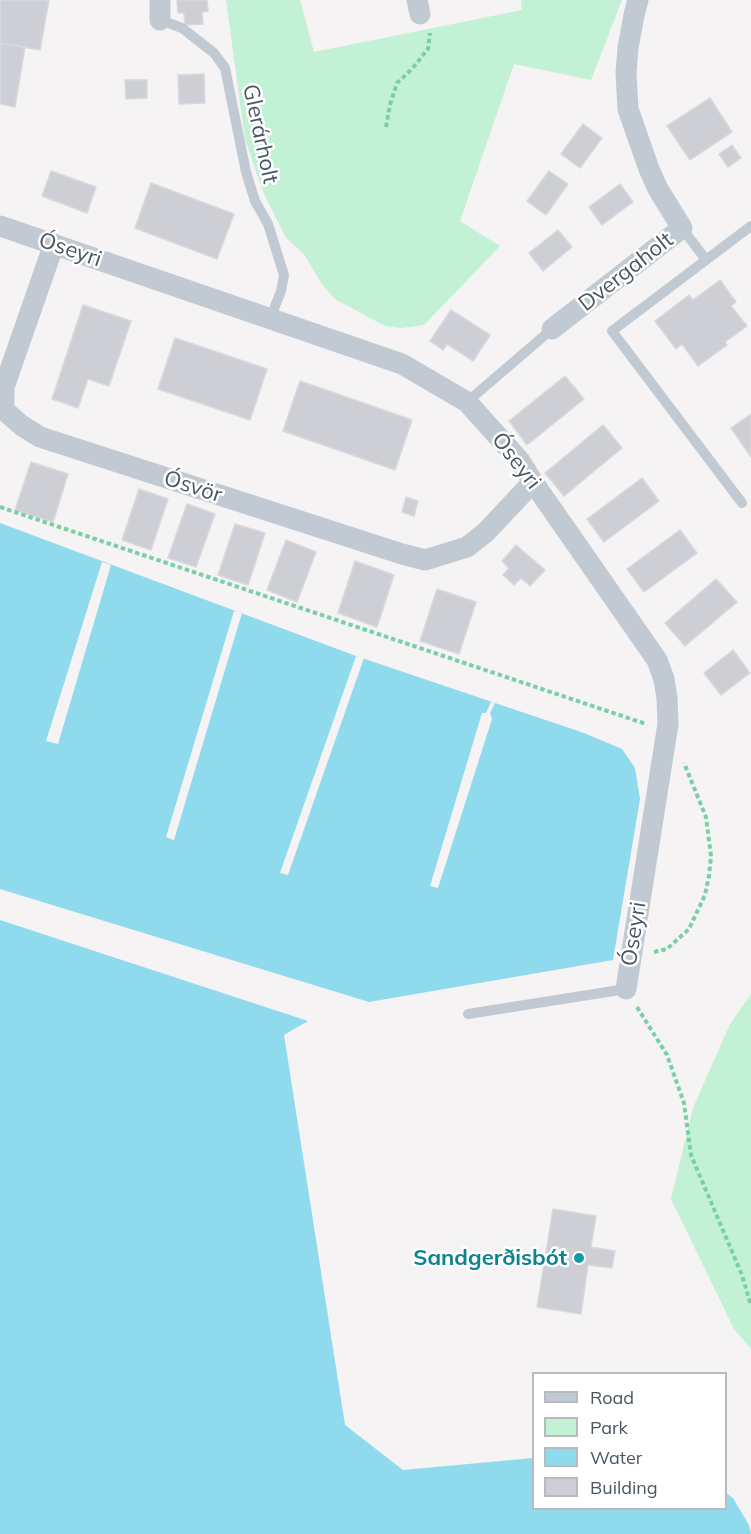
<!DOCTYPE html>
<html>
<head>
<meta charset="utf-8">
<style>
	body { margin:0 }
	#map { position:relative; width:751px; height:1534px; overflow:hidden; background:#f5f3f3; font-family:Mulish,sans-serif }
	canvas { display:block }
	.legend { position:absolute; left:532px; top:1372px; width:195px; height:138px; box-sizing:border-box; background:#fff; border:2px solid #b7bbc0; margin:0; padding:8px 10px; list-style:none; font-size:18px; color:#4a5661 }
	.legend li { display:flex; align-items:center; gap:12px; height:30px }
	.legend b { width:30px; border:2px solid #b7bbc0 }
</style>
</head>
<body>
<div id="map">
<canvas width="751" height="1534"></canvas>
<ul class="legend">
<li><b style="height:8px;background:#c1cad2"></b>Road</li>
<li><b style="height:16px;background:#c3f1d5"></b>Park</li>
<li><b style="height:16px;background:#90daee"></b>Water</li>
<li><b style="height:16px;background:#cdcfd5"></b>Building</li>
</ul>
</div>
<script>
const ctx = document.querySelector('canvas').getContext('2d');
ctx.lineJoin = 'round';
function paint(path, color) { ctx.fillStyle = color; ctx.fill(path, 'evenodd'); }
const shape = rows => new Path2D(rows.map(r => 'M' + r).join(''));
function stroke(path, color, width, dash) { ctx.strokeStyle = color; ctx.lineWidth = width; ctx.lineCap = dash ? 'butt' : 'round'; ctx.setLineDash(dash || []); ctx.stroke(path); }
function drawText(font, color, halo, rows, align = 'center') {
  ctx.font = font + ' Mulish,sans-serif'; ctx.lineWidth = 5; ctx.setLineDash([]); ctx.textBaseline = 'middle'; ctx.strokeStyle = halo; ctx.fillStyle = color; for (const [text, x, y, turn = 0] of rows) {
    ctx.save(); ctx.translate(x, y); ctx.rotate((+turn || 0) * Math.PI / 180); ctx.textAlign = isNaN(turn) ? turn : align; if (halo) ctx.strokeText(text, 0, 0); ctx.fillText(text, 0, 0); ctx.restore();
  }
}
const green = shape([
	[226,0,300,0,314,52,522,10,521,0,622,0,591,80,514,64,460,221,500,246,424,325,402,328,385,326,335,299,321,283,304,254,286,238,264,194,245,139],
	[751,994,751,1349,734,1329,671,1199,693,1108,730,1024]
]);
const water = shape([
	[0,523,356,656,584,733,622,749,635,768,640,799,613,960,369,1002,0,889],
	[0,920,308,1021,284,1035,345,1425,403,1470,533,1458,534,1508,726,1508,726,1493,733,1498,749,1525,751,1534,0,1534]
]);
const pier = shape([
	[102,562,111,565,58,744,46,741],
	[234,611,242,613,174,840,166,837],
	[356,656,364,658,288,875,280,873],
	[491,702,495,703,490,713,492,719,438,888,430,886,482,713,486,713]
]);
const building = shape([
	[0,0,49,0,40,50,0,43,0,0],
	[177,0,207,0,208,11,202,12,203,24,185,25,184,13,178,13,177,0],
	[0,43,25,47,15,107,0,104,0,43],
	[204,74,205,103,179,104,178,75,204,74],
	[125,80,147,80,147,98,126,99,125,80],
	[710,98,732,132,690,160,667,126,710,98],
	[583,124,602,138,580,168,561,154,583,124],
	[732,145,741,158,728,167,719,154,732,145],
	[51,171,96,187,87,213,42,196,51,171],
	[549,171,568,184,546,215,527,201,549,171],
	[151,183,234,214,217,259,135,228,151,183],
	[620,184,633,202,602,225,589,207,620,184],
	[558,230,572,247,543,271,529,253,558,230],
	[720,280,736,302,731,306,747,326,725,342,727,345,698,366,682,344,676,349,655,321,689,295,693,300,720,280],
	[83,305,131,321,109,386,88,379,78,408,52,399,83,305],
	[451,310,490,335,473,361,447,344,443,350,430,341,451,310],
	[175,338,267,369,250,420,158,389,175,338],
	[565,376,584,399,527,445,509,421,565,376],
	[300,381,412,420,395,470,283,431,300,381],
	[751,414,751,457,731,428,751,414],
	[603,425,622,448,564,496,545,473,603,425],
	[31,462,68,474,53,522,15,510,31,462],
	[642,478,659,501,604,542,587,519,642,478],
	[139,489,168,499,151,550,122,540,139,489],
	[406,497,418,501,414,516,402,512,406,497],
	[187,504,215,514,196,567,168,558,187,504],
	[235,524,265,533,248,585,218,575,235,524],
	[680,530,697,553,644,592,627,569,680,530],
	[286,540,316,552,297,602,267,590,286,540],
	[516,545,545,570,530,586,521,578,514,585,503,575,509,568,502,561,516,545],
	[355,561,394,575,377,627,338,613,355,561],
	[716,579,737,602,685,646,665,623,716,579],
	[437,589,476,602,459,654,420,641,437,589],
	[733,650,750,673,721,695,704,673,733,650],
	[553,1209,596,1216,591,1247,615,1251,612,1268,588,1265,581,1314,537,1307,553,1209]
]);
const path = shape([
	[386,127,390,105,397,83,412,69,428,49,430,33],
	[0,507,646,724],
	[654,952,667,949,689,929,705,895,709,876,711,856,706,817,684,763],
	[637,1007,667,1055,684,1103,691,1155,742,1275,751,1306]
]);
const service = shape([
	[160,20,182,28,214,53,225,68,246,172,255,201,268,224,284,275,281,291,270,319],
	[682,228,706,260,612,331,742,503],
	[706,260,751,226],
	[467,402,552,329],
	[468,1014,626,989]
]);
const minor = shape([
	[417,0,420,14],
	[160,20,160,0],
	[0,226,402,364,467,402,520,461,533,482,657,660,664,679,667,698,668,724,626,989],
	[54,244,4,387,4,410,21,425,40,437,402,554,425,560,467,547,486,532,533,482],
	[552,329,682,228,658,189,649,169,628,109,626,73,628,48,634,15,638,0]
]);
const markers = [
	[579,1258,6,"#0f9aa8"]
];
const streetNames = [
	["Glerárholt",260,134,78],
	["Óseyri",70,250,19],
	["Dvergaholt",626,272,-38],
	["Óseyri",516,461,52],
	["Ósvör",193,487,18],
	["Óseyri",634,934,-81]
];
const cultureNames = [
	["Sandgerðisbót",567,1258]
];
paint(green, '#c3f1d5');
paint(water, '#90daee');
paint(pier, '#f5f3f3');
paint(building, '#cdcfd5');
stroke(building, '#d7d9de', 1.5);
stroke(path, '#7ad0a6', 4, [4.5, 3]);
stroke(service, '#c1cad2', 10);
stroke(minor, '#c1cad2', 21);
for (const [x, y, r, color] of markers) { const dot = new Path2D(); dot.arc(x, y, r, 0, 2 * Math.PI); ctx.fillStyle = color; ctx.fill(dot); stroke(dot, '#fff', 2); }
drawText('22px', '#4a5661', '#fff', streetNames);
drawText('bold 22px', '#0d838f', '#fff', cultureNames, 'right');
</script>
</body>
</html>
